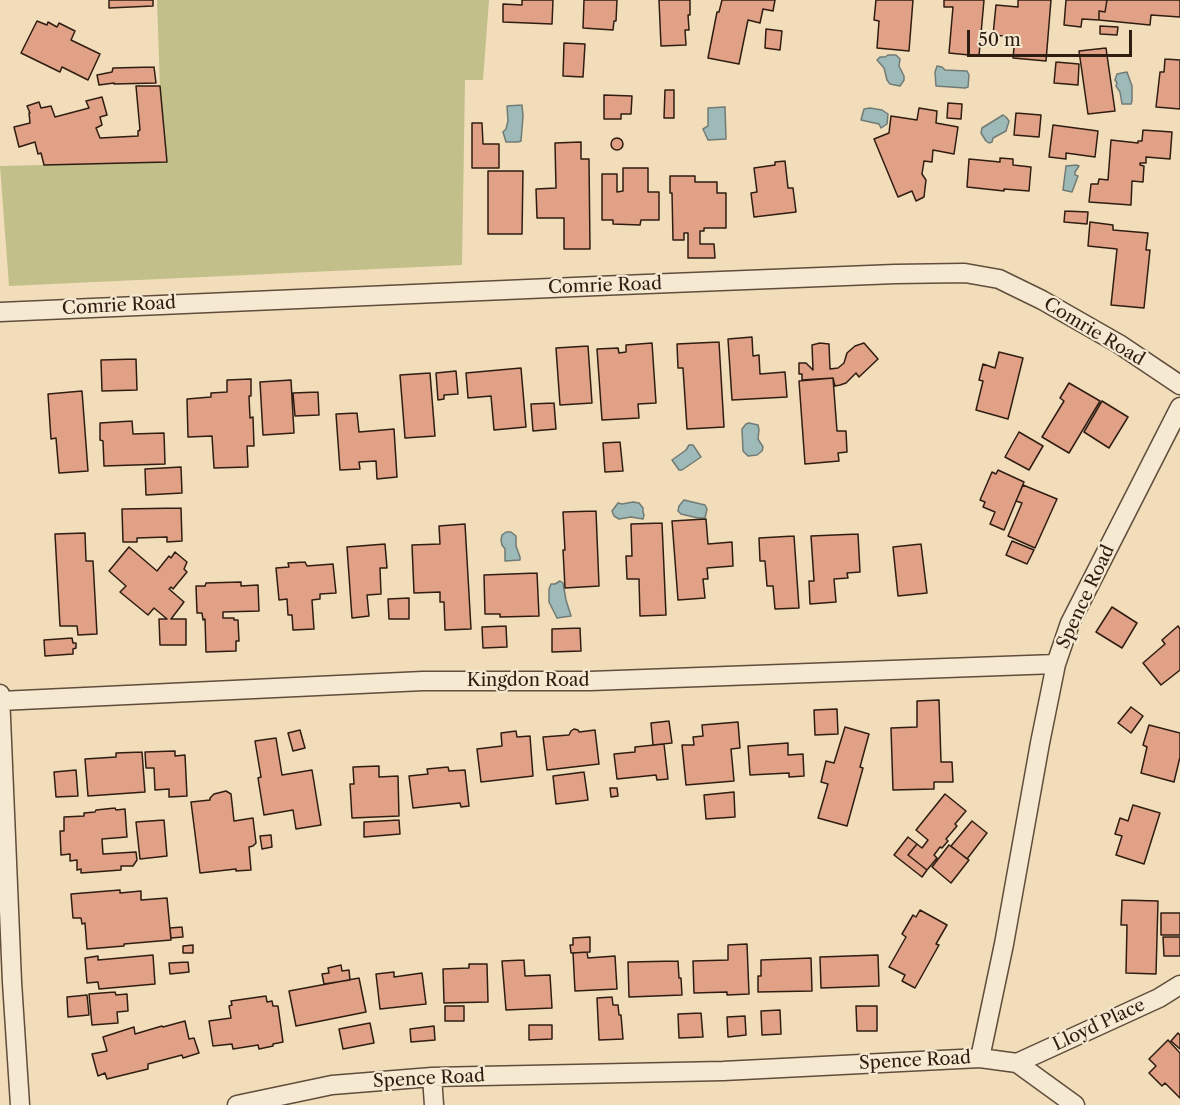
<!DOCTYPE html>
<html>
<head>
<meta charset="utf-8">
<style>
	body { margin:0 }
	#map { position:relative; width:1180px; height:1105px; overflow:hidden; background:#f1ddb9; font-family:"Libre Caslon Text",serif }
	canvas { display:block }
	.scale { position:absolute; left:967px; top:30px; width:165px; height:27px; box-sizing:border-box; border:3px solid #2f1d11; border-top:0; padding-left:8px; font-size:18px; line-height:21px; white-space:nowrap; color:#2f1d11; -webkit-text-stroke:4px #f6e9d2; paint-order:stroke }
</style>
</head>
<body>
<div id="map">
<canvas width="1180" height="1105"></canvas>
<div class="scale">50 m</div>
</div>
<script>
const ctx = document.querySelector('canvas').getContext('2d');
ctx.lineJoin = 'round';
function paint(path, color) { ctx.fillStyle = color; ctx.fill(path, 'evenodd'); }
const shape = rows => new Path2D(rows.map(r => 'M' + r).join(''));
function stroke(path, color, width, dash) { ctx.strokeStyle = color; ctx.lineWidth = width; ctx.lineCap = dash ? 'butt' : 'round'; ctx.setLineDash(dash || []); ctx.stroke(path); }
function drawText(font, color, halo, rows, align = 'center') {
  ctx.font = font + ' "Libre Caslon Text",serif'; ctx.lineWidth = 4.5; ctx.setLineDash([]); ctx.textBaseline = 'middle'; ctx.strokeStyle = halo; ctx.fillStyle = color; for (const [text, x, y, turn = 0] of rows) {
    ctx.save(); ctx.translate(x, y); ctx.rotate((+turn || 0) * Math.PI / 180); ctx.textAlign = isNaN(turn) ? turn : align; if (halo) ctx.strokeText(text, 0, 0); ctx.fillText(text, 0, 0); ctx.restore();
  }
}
const green = shape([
	[157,0,489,0,483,80,465,80,462,265,9,286,0,166,167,162,160,88]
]);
const water = shape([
	[888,55,896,55,900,59,899,66,904,76,904,80,900,86,890,84,887,80,884,68,877,60,880,57,885,57,888,55],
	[937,66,942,67,945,70,967,71,969,75,968,87,965,88,936,86,935,72,937,66],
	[1127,72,1132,86,1132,101,1131,104,1122,104,1120,92,1116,86,1117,83,1115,80,1117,74,1127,72],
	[522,105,523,116,521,141,518,142,506,142,503,132,506,129,508,121,507,106,522,105],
	[725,107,726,139,708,140,703,129,708,126,708,108,725,107],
	[870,108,882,110,888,114,887,124,881,128,879,124,861,120,864,109,870,108],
	[1003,115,1006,117,1009,121,1006,131,993,138,992,142,989,143,986,141,981,133,982,128,1003,115],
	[1076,165,1079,166,1075,172,1075,175,1078,176,1072,192,1063,190,1066,166,1076,165],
	[749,423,758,425,759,430,758,439,763,447,762,451,757,455,748,456,743,451,742,429,746,424,749,423],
	[689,445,693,445,701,457,682,470,679,470,672,460,686,450,689,445],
	[684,500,705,505,707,509,705,518,698,518,681,514,678,511,679,506,684,500],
	[633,502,639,503,643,508,643,512,644,515,643,519,631,517,619,519,614,516,612,511,618,503,622,504,633,502],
	[506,532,511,532,516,536,516,546,520,557,520,560,505,561,505,549,502,545,501,540,502,535,506,532],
	[560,581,563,583,566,600,571,616,557,618,549,602,549,589,551,584,555,584,560,581]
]);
const building = shape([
	[109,0,153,0,153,6,109,8,109,0],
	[522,0,553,0,552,24,503,22,503,4,522,5,522,0],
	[584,0,617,0,616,21,614,21,613,30,583,28,584,0],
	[659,0,690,0,690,15,688,15,689,30,685,30,686,45,661,46,659,0],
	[722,0,775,0,773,11,763,9,760,23,748,20,739,64,708,58,717,12,719,12,722,0],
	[876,0,913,0,909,51,877,48,879,21,874,20,876,0],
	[944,0,984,0,979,56,949,53,953,7,944,7,944,0],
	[1018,0,1051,0,1046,61,1013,58,1015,37,993,35,996,5,1018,7,1018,0],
	[1066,0,1107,0,1105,12,1099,11,1099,20,1082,19,1081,27,1064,25,1066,0],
	[1107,0,1180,0,1180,17,1151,15,1150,25,1099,20,1099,11,1105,12,1107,0],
	[37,21,47,25,48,22,57,27,59,23,75,31,71,40,100,54,88,80,62,67,60,72,21,53,37,21],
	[1100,26,1118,27,1117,35,1100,34,1100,26],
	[766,29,782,31,780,50,765,48,766,29],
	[564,43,585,44,583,77,563,76,564,43],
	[1106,48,1115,111,1088,114,1079,51,1106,48],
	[1165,59,1180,60,1180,109,1156,107,1160,72,1164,72,1165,59],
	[1056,62,1079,64,1078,85,1054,83,1056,62],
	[154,67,156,83,114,84,114,83,99,85,97,75,112,72,113,68,154,67],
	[136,86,160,86,167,162,44,165,41,153,38,154,35,142,19,147,14,127,30,123,29,113,30,113,27,106,39,102,41,108,51,106,55,117,89,108,86,101,102,97,107,115,100,117,102,125,96,128,100,138,138,136,138,131,140,130,136,86],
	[665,90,674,90,674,118,664,118,665,90],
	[604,95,632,96,631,114,621,114,621,119,604,119,604,95],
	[948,103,962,104,961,119,947,118,948,103],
	[919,108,937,111,936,123,958,127,954,154,933,150,932,162,924,161,922,174,926,180,924,197,916,201,912,191,898,197,874,139,889,133,891,116,917,120,919,108],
	[1016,113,1041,115,1039,137,1014,135,1016,113],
	[472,123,482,123,483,144,499,144,499,168,472,168,472,123],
	[1053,125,1098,131,1095,157,1066,153,1066,159,1049,157,1053,125],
	[1143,130,1172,132,1170,159,1146,157,1146,163,1140,163,1140,165,1144,166,1143,182,1132,181,1131,205,1089,202,1091,184,1098,184,1099,179,1108,180,1111,140,1138,143,1138,141,1142,141,1143,130],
	'611 144a6 6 0 1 1 12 0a6 6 0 1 1-12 0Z',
	[581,142,581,159,589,159,590,249,564,249,564,218,537,218,536,189,556,188,555,143,581,142],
	[1000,158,1013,159,1013,165,1031,167,1029,191,1004,189,1004,191,967,187,969,159,1000,162,1000,158],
	[785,161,788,188,793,188,796,212,754,217,751,193,757,192,754,168,775,165,775,162,785,161],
	[623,168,648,168,648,192,659,192,659,220,641,220,640,225,613,224,613,220,602,220,602,174,617,174,617,192,623,191,623,168],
	[488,171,523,171,522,234,488,234,488,171],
	[670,176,695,176,695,182,717,182,717,193,726,193,726,228,704,228,704,231,700,231,700,244,714,244,715,258,688,258,688,233,684,233,684,240,673,240,672,193,670,193,670,176],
	[1065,211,1088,212,1087,224,1064,222,1065,211],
	[1090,222,1113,225,1113,230,1148,233,1146,250,1150,250,1144,308,1111,305,1117,249,1088,246,1090,222],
	[752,337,753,356,759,355,760,374,785,372,787,397,732,400,728,339,752,337],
	[719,342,724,427,687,429,683,368,678,368,677,344,719,342],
	[652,343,656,403,638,404,639,418,602,420,597,349,618,348,619,353,626,352,626,345,652,343],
	[820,343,829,344,830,369,838,368,844,363,847,353,855,346,864,343,878,359,859,377,856,373,846,383,840,385,835,386,833,378,802,380,802,374,799,374,799,363,806,363,813,370,812,345,820,343],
	[588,346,592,403,560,405,556,348,588,346],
	[999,352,1023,358,1008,419,976,410,983,381,979,380,983,364,995,368,999,352],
	[136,359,137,390,102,391,101,360,136,359],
	[521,368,526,427,494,430,491,396,468,398,466,373,521,368],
	[456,371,458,394,444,395,444,399,438,400,436,373,456,371],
	[430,373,435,436,405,438,400,375,430,373],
	[833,378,837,431,846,431,847,452,838,453,839,461,805,464,799,381,833,378],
	[251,379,251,396,249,396,250,418,253,417,254,446,247,446,248,467,214,468,212,436,188,437,187,399,211,397,211,393,227,392,227,380,251,379],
	[291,380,294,433,263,435,260,382,291,380],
	[1069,383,1100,401,1069,453,1042,437,1064,401,1060,398,1069,383],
	[82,391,88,471,59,473,56,438,51,439,48,394,82,391],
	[318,392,319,415,295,416,293,393,318,392],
	[1102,401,1128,417,1109,448,1084,432,1102,401],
	[554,403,556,429,533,431,531,404,554,403],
	[357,413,359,432,394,429,397,477,377,479,376,461,359,462,360,469,340,470,336,414,357,413],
	[132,421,133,434,164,433,165,464,104,466,103,441,100,440,100,423,132,421],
	[1019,432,1043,446,1029,470,1005,457,1019,432],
	[620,442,623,471,605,472,603,443,620,442],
	[181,467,182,493,146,495,145,469,181,467],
	[998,470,1024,482,1004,530,990,524,995,512,983,507,985,502,980,500,992,472,996,474,998,470],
	[1023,485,1057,499,1035,548,1008,536,1022,503,1016,501,1023,485],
	[181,508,182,541,167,542,167,537,137,538,137,542,123,542,122,509,181,508],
	[596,511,599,586,565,588,563,550,565,550,563,512,596,511],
	[706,519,708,544,732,542,733,566,707,568,708,579,703,579,705,598,678,600,672,521,706,519],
	[662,523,666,615,640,616,639,579,627,579,626,556,632,556,631,524,662,523],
	[465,524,471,629,445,630,444,602,440,602,440,592,414,593,412,545,440,544,439,526,465,524],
	[85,533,86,561,93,561,97,634,78,635,77,626,60,626,55,534,85,533],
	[858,534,860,572,847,573,848,578,834,579,836,602,810,604,809,581,814,581,811,536,858,534],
	[794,536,799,608,775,609,773,586,767,586,765,561,760,561,759,538,794,536],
	[1012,541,1034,550,1027,564,1006,555,1012,541],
	[385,544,387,568,380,568,381,594,367,595,369,616,352,618,347,547,385,544],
	[921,544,927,593,898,596,893,547,921,544],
	[129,547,157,571,169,556,171,558,175,552,187,562,184,569,187,572,173,589,171,587,169,589,184,602,171,619,186,619,186,645,160,645,159,619,167,619,154,608,148,615,120,592,126,586,109,571,129,547],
	[305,562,307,566,333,564,336,593,320,594,320,599,312,600,314,629,293,630,292,615,288,615,287,599,279,600,276,568,289,567,288,563,305,562],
	[537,573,539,616,500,617,500,614,485,614,484,575,537,573],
	[241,582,241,586,258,585,259,611,223,612,223,618,234,618,234,620,238,620,239,641,236,641,236,651,206,652,205,619,203,620,202,613,197,613,196,586,205,586,206,583,241,582],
	[409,598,409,619,389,619,388,599,409,598],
	[1112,607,1137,623,1122,648,1096,632,1112,607],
	[506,626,507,647,483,648,482,627,506,626],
	[1178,626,1180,629,1180,670,1161,685,1143,663,1165,644,1162,640,1178,626],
	[580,628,581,651,552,652,552,629,580,628],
	[72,638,73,643,76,643,76,648,73,649,73,654,45,656,44,640,72,638],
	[939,700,941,762,952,762,953,782,934,782,934,789,893,790,891,728,917,727,917,701,939,700],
	[1131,707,1143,716,1131,733,1118,723,1131,707],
	[837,709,838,734,815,735,814,710,837,709],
	[669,721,672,743,653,745,651,723,669,721],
	[738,722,740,748,731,749,734,781,686,785,682,745,694,745,693,737,703,736,702,725,738,722],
	[1149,725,1180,733,1180,757,1174,782,1141,773,1147,747,1143,745,1149,725],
	[845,727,869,734,860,767,863,768,847,826,818,818,828,784,821,782,826,761,834,763,845,727],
	[574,729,578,730,579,732,595,730,599,764,547,770,543,737,569,735,571,731,574,729],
	[300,730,305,748,293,751,288,733,300,730],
	[516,731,517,737,530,736,533,776,481,782,477,749,502,746,501,733,516,731],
	[276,738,282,775,312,770,321,825,296,829,293,810,264,815,258,778,261,777,255,741,276,738],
	[788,743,788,755,803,754,804,776,789,777,789,773,750,775,748,746,788,743],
	[664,744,668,779,657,780,656,775,617,779,614,754,635,752,635,747,664,744],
	[175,751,175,756,185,755,187,796,169,797,169,789,155,790,154,768,146,768,145,752,175,751],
	[142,752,145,792,88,796,85,759,116,757,116,753,142,752],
	[379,766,379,777,398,776,399,816,352,818,350,784,354,784,353,767,379,766],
	[448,767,449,771,465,770,469,806,461,807,460,803,413,808,409,776,428,774,427,769,448,767],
	[76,770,78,796,56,797,54,772,76,770],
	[584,772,588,800,556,804,553,776,584,772],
	[610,788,617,788,618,796,611,797,610,788],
	[226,791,231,794,234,821,253,818,256,843,253,846,249,847,251,870,236,871,236,869,200,873,191,802,210,800,210,798,214,794,226,791],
	[734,792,735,817,706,819,704,795,734,792],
	[945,794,966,811,955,824,957,826,946,839,948,841,942,848,940,847,934,855,937,858,927,870,908,855,917,844,922,848,928,840,916,830,945,794],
	[1133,805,1160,813,1144,864,1116,855,1122,836,1115,834,1120,818,1128,821,1133,805],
	[115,808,116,810,125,809,127,837,102,839,103,854,136,852,137,860,133,866,121,866,121,870,81,873,81,869,77,870,77,860,70,861,70,854,61,855,60,831,64,831,64,817,84,816,84,813,95,812,96,810,115,808],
	[164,820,167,856,140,859,136,822,164,820],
	[399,820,400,834,364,837,364,822,399,820],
	[972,821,987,833,967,859,951,846,972,821],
	[271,835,272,847,262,849,260,836,271,835],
	[908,837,917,844,908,855,927,870,922,877,894,855,908,837],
	[949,845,969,860,951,883,932,867,949,845],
	[120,890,120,893,141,891,141,900,167,898,171,940,124,944,124,946,87,949,85,923,82,924,81,918,73,918,71,894,120,890],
	[1122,900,1158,901,1156,974,1126,973,1127,925,1121,925,1122,900],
	[920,910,947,925,936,944,939,945,915,988,902,981,905,975,889,967,906,937,902,934,913,915,916,917,920,910],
	[1161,913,1180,913,1180,935,1161,935,1161,913],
	[182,927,183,937,171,938,170,928,182,927],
	[590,937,590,952,571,953,570,945,573,945,573,938,590,937],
	[1163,937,1180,937,1180,956,1164,956,1163,937],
	[747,944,749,994,727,995,727,992,694,993,693,961,728,960,728,945,747,944],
	[193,945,193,953,183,953,183,946,193,945],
	[587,952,588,958,615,956,617,989,575,991,573,953,587,952],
	[153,955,155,984,99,989,98,982,87,983,85,958,98,956,98,960,153,955],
	[878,955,879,986,821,988,820,957,878,955],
	[811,958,812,991,758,992,758,976,761,976,761,960,811,958],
	[524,960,525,976,550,975,552,1008,506,1010,502,961,524,960],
	[678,961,679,978,681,978,682,995,629,997,628,962,678,961],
	[188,962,189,972,170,974,169,963,188,962],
	[469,964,487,964,488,1002,444,1003,443,969,469,968,469,964],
	[341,965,342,971,349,970,350,980,324,984,322,974,329,973,328,968,341,965],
	[394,972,394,977,422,973,426,1004,380,1009,376,974,394,972],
	[359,978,366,1012,296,1026,289,991,359,978],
	[115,992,116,995,127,994,128,1011,117,1012,118,1023,92,1025,89,994,115,992],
	[87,995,89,1015,68,1017,67,997,87,995],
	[266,996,267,1002,272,1001,273,1006,278,1006,283,1042,273,1044,273,1046,259,1049,258,1045,233,1049,232,1044,213,1046,209,1021,231,1018,229,1006,232,1005,231,1001,266,996],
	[612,997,613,1005,618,1005,619,1015,621,1015,623,1039,599,1040,597,998,612,997],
	[445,1006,464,1006,464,1021,445,1021,445,1006],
	[856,1006,877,1006,877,1031,857,1031,856,1006],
	[780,1010,781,1034,762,1035,761,1011,780,1010],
	[701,1013,703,1037,679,1038,678,1014,701,1013],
	[745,1016,746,1035,728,1037,727,1017,745,1016],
	[185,1021,189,1039,194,1038,199,1053,183,1058,182,1055,148,1064,148,1069,107,1079,105,1073,98,1076,92,1054,107,1051,103,1037,134,1027,135,1034,162,1026,163,1027,185,1021],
	[370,1023,374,1043,343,1049,339,1029,370,1023],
	[529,1025,552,1025,552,1039,529,1040,529,1025],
	[434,1026,435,1040,411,1042,410,1029,434,1026],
	[1178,1033,1180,1035,1180,1049,1171,1041,1178,1033],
	[1168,1040,1180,1053,1180,1098,1165,1083,1162,1086,1149,1073,1156,1066,1149,1059,1168,1040]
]);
const street = shape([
	[0,312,597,286,895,274,965,273,999,279,1042,300,1119,344,1180,385],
	[0,694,12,982,20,1105],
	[0,701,423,681,590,681,1056,664],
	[980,1058,1017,1063,1075,1105],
	[1017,1063,1159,998,1180,985],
	[432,1077,434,1105],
	[237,1105,332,1085,432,1077,723,1071,980,1058,1004,944,1040,743,1056,664,1070,623,1180,407]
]);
const streetNames = [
	["Comrie Road",605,286,-2],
	["Comrie Road",119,306,-3],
	["Comrie Road",1094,332,31],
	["Spence Road",1086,597,-65],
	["Kingdon Road",528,681],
	["Lloyd Place",1099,1025,-25],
	["Spence Road",915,1061,-3],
	["Spence Road",429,1079,-3]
];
paint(green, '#c2bf8a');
paint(water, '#9dbab8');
stroke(water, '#717b75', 1.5);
paint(building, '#e0a187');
stroke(building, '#2f1d11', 1.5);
stroke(street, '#604d3b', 21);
stroke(street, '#f6e9d2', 18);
drawText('18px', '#2f1d11', '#f6e9d2', streetNames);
</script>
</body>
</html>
